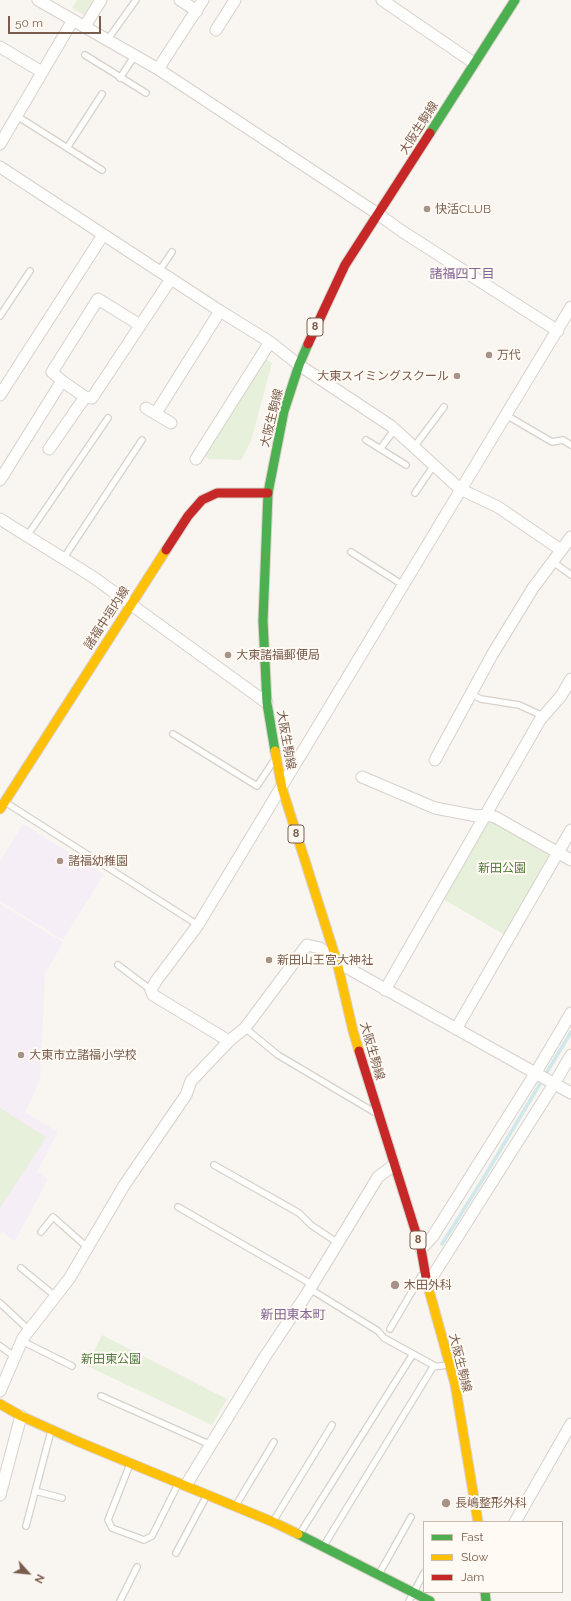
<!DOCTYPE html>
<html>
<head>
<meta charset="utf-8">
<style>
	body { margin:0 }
	#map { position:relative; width:571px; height:1601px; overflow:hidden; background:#f9f5f0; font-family:Raleway,sans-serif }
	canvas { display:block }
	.legend { position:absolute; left:423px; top:1521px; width:140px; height:72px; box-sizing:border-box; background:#fffaf3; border:1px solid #cabbb1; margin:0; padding:5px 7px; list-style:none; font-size:12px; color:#7a5c4d }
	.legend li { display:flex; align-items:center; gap:8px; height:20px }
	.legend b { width:20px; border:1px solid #cabbb1 }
	.north { position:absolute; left:8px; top:1553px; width:40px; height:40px; -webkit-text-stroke:3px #fffaf3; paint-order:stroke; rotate:117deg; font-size:11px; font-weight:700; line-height:16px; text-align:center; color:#7a5c4d }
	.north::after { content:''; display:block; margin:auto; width:14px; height:18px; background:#7a5c4d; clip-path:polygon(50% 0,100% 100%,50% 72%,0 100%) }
	.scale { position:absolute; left:8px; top:16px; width:93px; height:18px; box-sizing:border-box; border:2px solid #7a5c4d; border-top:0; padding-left:5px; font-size:12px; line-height:14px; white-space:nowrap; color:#7a5c4d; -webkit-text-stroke:3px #fffaf3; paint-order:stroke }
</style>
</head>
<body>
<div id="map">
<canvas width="571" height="1601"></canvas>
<ul class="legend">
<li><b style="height:5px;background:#4caf50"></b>Fast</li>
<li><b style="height:5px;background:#ffc107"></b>Slow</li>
<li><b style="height:5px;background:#c62828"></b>Jam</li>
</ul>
<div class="north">N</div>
<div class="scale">50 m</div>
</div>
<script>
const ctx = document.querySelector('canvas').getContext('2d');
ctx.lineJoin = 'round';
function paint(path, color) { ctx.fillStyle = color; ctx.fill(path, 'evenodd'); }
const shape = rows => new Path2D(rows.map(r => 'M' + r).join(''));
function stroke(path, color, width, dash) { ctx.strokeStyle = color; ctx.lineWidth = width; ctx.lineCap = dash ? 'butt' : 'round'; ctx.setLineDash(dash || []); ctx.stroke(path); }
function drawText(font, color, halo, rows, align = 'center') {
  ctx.font = font + ' Raleway,"Noto Sans JP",sans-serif'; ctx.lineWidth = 4; ctx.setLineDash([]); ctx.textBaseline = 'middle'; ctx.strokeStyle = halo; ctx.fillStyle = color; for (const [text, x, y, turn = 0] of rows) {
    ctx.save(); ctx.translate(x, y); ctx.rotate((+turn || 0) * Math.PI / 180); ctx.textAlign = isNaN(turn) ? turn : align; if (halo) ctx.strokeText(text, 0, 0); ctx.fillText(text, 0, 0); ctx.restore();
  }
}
const education = shape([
	[23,824,104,874,63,940,0,901,0,861],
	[0,904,63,942,45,974,40,1080,25,1112,58,1132,37,1172,48,1179,15,1241,2,1232,0,1235]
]);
const green = shape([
	[77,0,93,0,84,15,72,8],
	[264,358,272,363,251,441,241,460,208,459,204,456],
	[493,819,549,850,549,859,505,935,443,899,484,823],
	[0,1108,46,1137,0,1208],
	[102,1335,227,1399,212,1425,87,1366]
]);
const stream = shape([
	[442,1244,483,1179,571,1032]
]);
const lane = shape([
	[108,39,136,0],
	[85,55,146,93],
	[120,78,135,55],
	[17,116,102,170],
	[67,148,102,94],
	[159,271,172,252],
	[0,316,30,271],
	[506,415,552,442,563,440,571,445],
	[366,440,406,465],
	[414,447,444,407],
	[380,449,395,429],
	[415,493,434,465],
	[27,536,108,418],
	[351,552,403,585],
	[63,559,142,440],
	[553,562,571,575],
	[471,694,481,699,519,705,543,716],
	[173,734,257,786,273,762],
	[5,802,198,925],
	[118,965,151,990],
	[245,1028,278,1055,374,1112],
	[214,1165,299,1213,311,1225,338,1243],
	[178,1207,313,1285],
	[41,1232,53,1217,87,1247],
	[21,1268,55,1296],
	[310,1289,378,1331,384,1338,435,1366],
	[0,1303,29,1330],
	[390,1329,421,1276],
	[22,1341,72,1366],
	[0,1346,15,1357],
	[101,1396,211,1445],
	[130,1464,108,1520,112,1528,144,1540,152,1536,178,1484],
	[35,1491,62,1498],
	[236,1505,274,1442],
	[274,1520,332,1425],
	[26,1526,51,1431],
	[299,1535,413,1354],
	[323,1547,433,1367,447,1365],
	[176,1553,207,1495],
	[379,1574,411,1517],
	[120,1601,137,1567],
	[409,1601,424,1573]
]);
const street = shape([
	[38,0,158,69,378,214,403,232,558,331],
	[180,0,197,11],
	[382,0,474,63],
	[85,26,101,0],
	[216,30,235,0],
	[0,47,42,72],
	[158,69,203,0],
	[0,144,73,20],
	[0,167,220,311,270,342,299,365,391,426,460,489,498,507,561,550],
	[62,381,52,372,98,299,140,325],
	[0,395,103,235],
	[85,397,92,398,171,279],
	[146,408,171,423],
	[156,413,220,311],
	[196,459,270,342],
	[0,480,62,381,85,397,49,449],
	[0,519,93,577,267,703],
	[435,760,492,655,533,588,571,537],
	[362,777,435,808,477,816,486,815,495,817,571,860],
	[385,990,540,720,561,696,571,679],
	[456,1029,571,830],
	[229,1041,153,995,151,990,156,981,198,925,571,307],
	[421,1249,433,1236,535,1074,571,1013],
	[427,1285,554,1084,571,1055],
	[0,1391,23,1338,69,1279,125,1184,186,1095,191,1081,229,1041,245,1028,307,945,320,948,337,962,571,1093],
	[186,1485,266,1355,308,1292,378,1177,394,1165],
	[0,1495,21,1416],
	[515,1522,571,1424]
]);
const fast = shape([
	[430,133,515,0],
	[275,751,267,703,263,621,268,493,284,411,299,365,308,344],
	[298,1534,430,1601],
	[485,1592,486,1601]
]);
const slow = shape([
	[275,751,282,788,337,962,353,1031,359,1051],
	[0,809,166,550],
	[427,1283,455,1384,478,1522],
	[0,1404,21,1416,79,1442,273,1522,298,1534]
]);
const jam = shape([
	[308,344,345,265,430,133],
	[166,550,188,516,202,500,217,493,268,493],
	[359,1051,421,1249,427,1283]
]);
const markers = [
	[427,209,4,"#a69286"],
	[489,355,4,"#a69286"],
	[457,376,4,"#a69286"],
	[228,655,4,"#a69286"],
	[60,861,4,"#a69286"],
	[269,960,4,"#a69286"],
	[21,1055,4,"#a69286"],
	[395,1285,5,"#a69286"],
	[446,1503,5,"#a69286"]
];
const shields = [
	[315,327,16],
	[296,834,16],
	[418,1240,16]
];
const shieldNames = [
	["8",315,327],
	["8",296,834],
	["8",418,1240]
];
const streetNames = [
	["大阪生駒線",419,128,-57],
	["大阪生駒線",272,418,-76],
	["諸福中垣内線",107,618,-57],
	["大阪生駒線",286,740,80],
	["大阪生駒線",372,1051,74],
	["大阪生駒線",460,1363,76]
];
const poiNames = [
	["快活CLUB",435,209],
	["万代",497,355],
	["大東スイミングスクール",449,376,"right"],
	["大東諸福郵便局",236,655],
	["諸福幼稚園",68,861],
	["新田山王宮大神社",277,960],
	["大東市立諸福小学校",29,1055],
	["木田外科",404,1285],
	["長嶋整形外科",455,1503]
];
const parkNames = [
	["新田公園",502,868],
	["新田東公園",111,1359]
];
const neighbourhoodNames = [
	["諸福四丁目",462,274],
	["新田東本町",293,1315]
];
paint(education, '#f6eef6');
paint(green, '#e7f0db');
stroke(stream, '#d0e8ea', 3.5);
stroke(lane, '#d7d1cb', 8);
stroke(street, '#d7d1cb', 13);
stroke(fast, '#d9d2cb', 11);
stroke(slow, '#d9d2cb', 11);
stroke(jam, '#d9d2cb', 11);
stroke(lane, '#fefefd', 5.5);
stroke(street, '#fefefd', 11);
stroke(fast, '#4caf50', 9);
stroke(slow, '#ffc107', 9);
stroke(jam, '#c62828', 9);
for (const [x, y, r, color] of markers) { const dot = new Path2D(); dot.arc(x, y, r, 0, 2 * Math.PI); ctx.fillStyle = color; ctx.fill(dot); stroke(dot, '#fffaf3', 1.5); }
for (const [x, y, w] of shields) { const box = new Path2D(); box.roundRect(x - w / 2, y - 9, w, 18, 3); ctx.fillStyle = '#fffaf3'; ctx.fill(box); stroke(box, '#7a5c4d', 1); }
drawText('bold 11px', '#7a5c4d', null, shieldNames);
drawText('12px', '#7a5c4d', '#fffaf3', streetNames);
drawText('12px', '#7a5c4d', '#fffaf3', poiNames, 'left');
drawText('12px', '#537a41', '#fffaf3', parkNames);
drawText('13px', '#846695', '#fffaf3', neighbourhoodNames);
</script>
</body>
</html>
